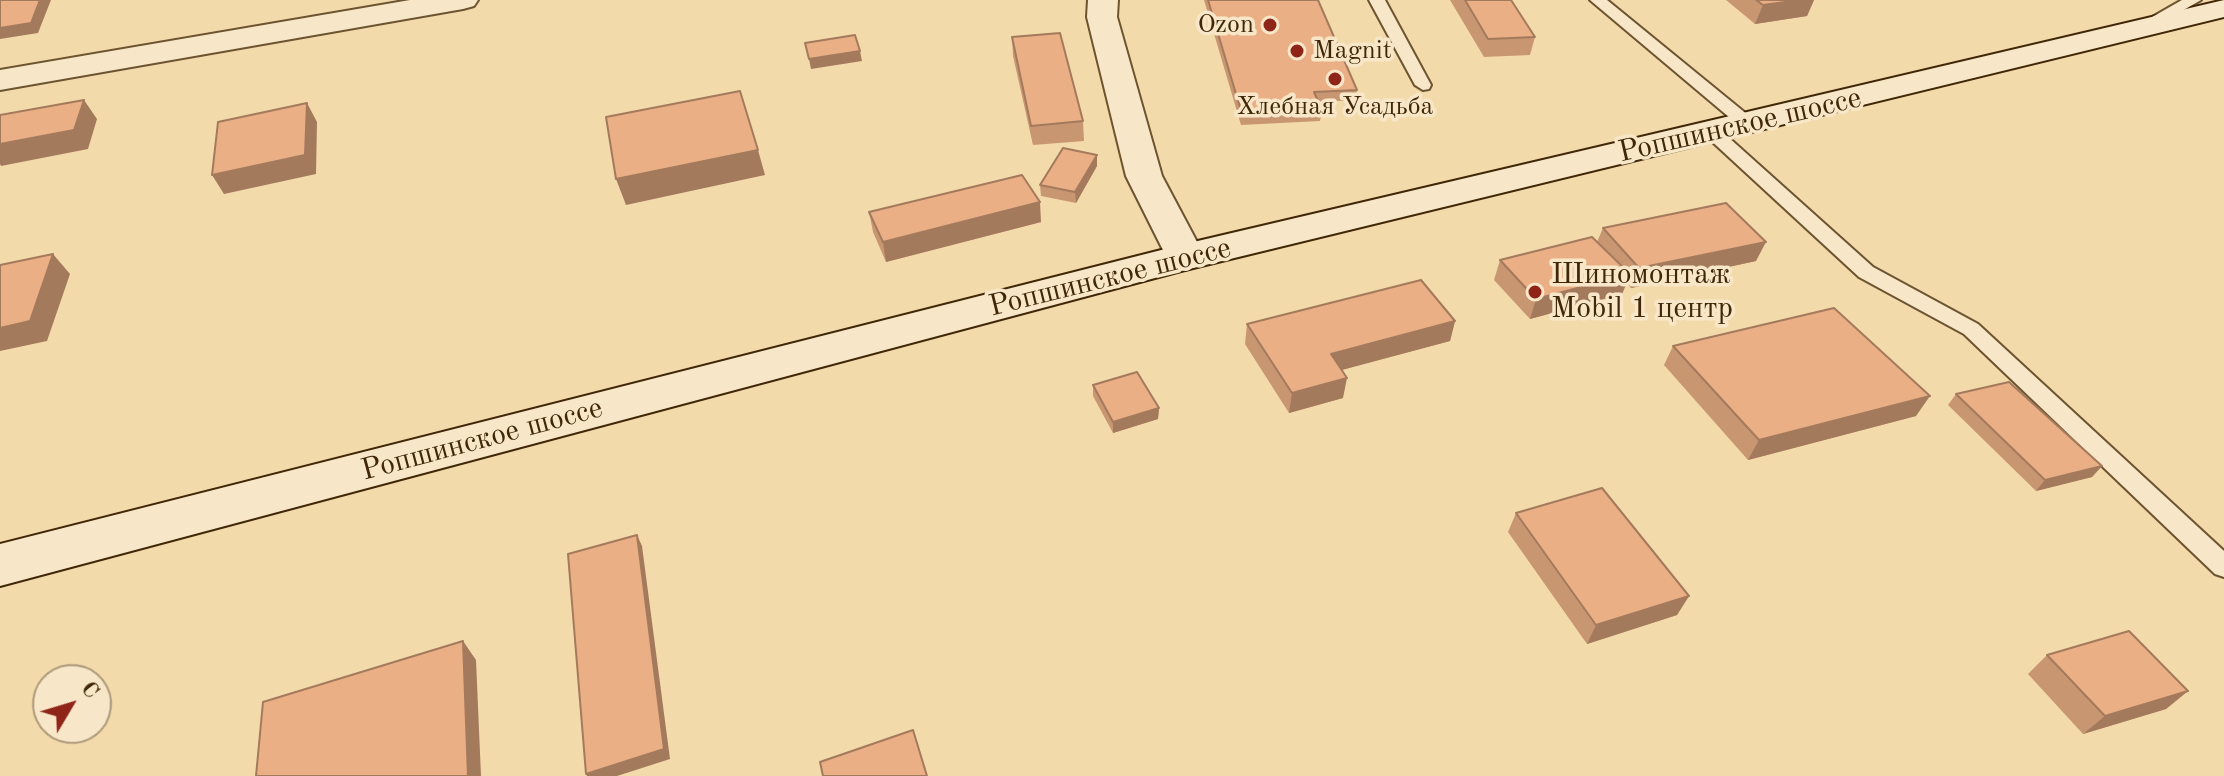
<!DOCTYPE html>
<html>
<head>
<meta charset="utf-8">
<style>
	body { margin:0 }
	#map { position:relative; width:2224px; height:776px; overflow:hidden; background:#f3daab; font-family:"Old Standard TT",serif }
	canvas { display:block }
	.north { position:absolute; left:32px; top:664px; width:80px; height:80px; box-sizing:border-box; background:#f7e7c8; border:2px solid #ae9a7b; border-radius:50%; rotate:52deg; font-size:22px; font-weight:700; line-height:32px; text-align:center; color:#402707 }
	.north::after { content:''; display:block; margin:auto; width:28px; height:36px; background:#8f2418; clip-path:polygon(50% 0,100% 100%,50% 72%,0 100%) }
</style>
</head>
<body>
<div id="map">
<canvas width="2224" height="776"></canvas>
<div class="north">С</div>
</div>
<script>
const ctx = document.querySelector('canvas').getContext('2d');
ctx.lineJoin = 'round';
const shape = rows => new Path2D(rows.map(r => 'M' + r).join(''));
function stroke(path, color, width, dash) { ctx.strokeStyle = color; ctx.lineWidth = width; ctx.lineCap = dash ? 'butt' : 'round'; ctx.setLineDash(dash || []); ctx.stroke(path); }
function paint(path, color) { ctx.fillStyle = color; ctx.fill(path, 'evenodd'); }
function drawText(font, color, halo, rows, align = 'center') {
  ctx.font = font + ' "Old Standard TT",serif'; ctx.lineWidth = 7; ctx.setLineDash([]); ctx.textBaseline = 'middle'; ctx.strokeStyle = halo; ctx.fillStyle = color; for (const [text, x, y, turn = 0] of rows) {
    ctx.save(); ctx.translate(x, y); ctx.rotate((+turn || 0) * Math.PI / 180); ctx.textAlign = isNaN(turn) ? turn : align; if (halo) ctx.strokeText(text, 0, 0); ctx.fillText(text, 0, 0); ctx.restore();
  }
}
const service = shape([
	[1369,0,1385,0,1431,85,1429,89,1423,90,1415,85,1369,0],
	[1590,0,1607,0,1754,120,1757,124,1754,128,1742,128,1590,0],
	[2182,0,2201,0,2147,31,2141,33,2133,28,2182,0],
	[1712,127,1718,128,1873,267,1978,324,2224,551,2224,577,2215,574,1964,334,1859,277,1706,136,1703,132,1712,127]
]);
const minor = shape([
	[410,0,478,0,474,6,463,9,0,90,0,70,410,0]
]);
const tertiary = shape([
	[1088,0,1118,0,1117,17,1162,176,1205,257,1199,266,1185,270,1171,266,1126,176,1087,17,1088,0]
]);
const secondary = shape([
	[2224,0,2224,17,1185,270,0,586,0,544,1185,244,2224,0]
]);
const wall = shape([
	[1204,0,1318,0,1357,90,1355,100,1318,102,1322,110,1320,121,1241,125],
	[1450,0,1511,0,1535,37,1530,55,1484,57],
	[1726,0,1814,0,1807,16,1755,24],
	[1012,37,1083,121,1084,141,1033,145,1013,56],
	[1097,166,1076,203,1041,196,1040,185],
	[869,212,1041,222,886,262,873,232],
	[1603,228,1756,261,1631,288,1627,283,1622,294,1530,319,1494,280,1500,260,1597,242],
	[1455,321,1450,341,1341,370,1343,398,1289,413,1245,344,1247,324],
	[1673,346,1916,416,1748,460,1664,365],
	[1093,385,1159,408,1158,419,1113,433,1093,396],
	[1956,394,2102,466,2092,477,2036,491,1948,405],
	[1516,513,1689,596,1677,615,1587,644,1508,532],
	[2047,655,2188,691,2166,709,2083,734,2028,674]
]);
const shadedWall = shape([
	[40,0,51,0,38,33,0,39,0,28],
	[1800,0,1814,0,1807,16,1755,24,1763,5],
	[860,51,862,61,811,69,809,59],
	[84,100,97,119,88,149,1,166,0,164,0,144],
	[307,103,317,122,316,174,224,194,212,175],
	[758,150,765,175,626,205,616,179],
	[1097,155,1097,166,1076,203,1075,192],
	[1040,202,1041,222,886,262,883,242],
	[1766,242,1756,261,1631,288,1639,268],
	[53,254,70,274,47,341,0,351,0,328],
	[1630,274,1622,294,1530,319,1536,299],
	[1455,321,1450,341,1327,374,1331,354],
	[1347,378,1343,398,1289,413,1292,393],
	[1930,396,1916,416,1748,460,1759,440],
	[1159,408,1158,419,1113,433,1113,422],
	[2102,466,2092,477,2036,491,2045,480],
	[637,535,642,546,670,759,617,776,587,776,586,774],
	[1689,596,1677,615,1587,644,1596,625],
	[463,641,476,660,481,776,468,776],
	[2188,691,2166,709,2083,734,2105,716]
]);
const building = shape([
	[0,0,40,0,31,23,0,28,0,0],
	[1208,0,1318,0,1357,90,1314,92,1322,110,1242,114,1208,0],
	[1465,0,1511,0,1535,37,1488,39,1465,0],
	[1756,0,1800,0,1763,5,1756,0],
	[1060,33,1083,121,1031,126,1012,37,1060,33],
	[855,35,860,51,809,59,805,43,855,35],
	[740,91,758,150,616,179,606,117,740,91],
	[84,100,74,130,0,144,0,115,84,100],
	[307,103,305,155,212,175,218,122,307,103],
	[1063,148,1097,155,1075,192,1040,185,1063,148],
	[1022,175,1040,202,883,242,869,212,1022,175],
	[1726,203,1766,242,1639,268,1603,228,1726,203],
	[1592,237,1630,274,1536,299,1500,260,1592,237],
	[53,254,30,321,0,328,0,265,53,254],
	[1421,280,1455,321,1331,354,1347,378,1292,393,1247,324,1421,280],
	[1834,308,1930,396,1759,440,1673,346,1834,308],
	[1137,372,1159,408,1113,422,1093,385,1137,372],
	[2009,382,2102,466,2045,480,1956,394,2009,382],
	[1602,488,1689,596,1596,625,1516,513,1602,488],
	[637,535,664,749,586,774,568,554,637,535],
	[2129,631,2188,691,2105,716,2047,655,2129,631],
	[463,641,468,776,256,776,263,702,463,641],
	[913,730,927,776,823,776,820,762,913,730]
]);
const markers = [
	[1270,25,8,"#8f2418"],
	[1297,51,8,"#8f2418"],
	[1335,79,8,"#8f2418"],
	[1535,292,8,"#8f2418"]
];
const farPoinames = [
	["Ozon",1254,25],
	["Magnit",1313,51,"left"],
	["Хлебная Усадьба",1335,107,"center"]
];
const streetNames = [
	["Ропшинское шоссе",1740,126,-13],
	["Ропшинское шоссе",1110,278,-14],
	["Ропшинское шоссе",482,440,-15]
];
const poiNames = [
	["Шиномонтаж",1551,275],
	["Mobil 1 центр",1551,309]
];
stroke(service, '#6d5430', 4);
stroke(minor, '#6d5430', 4);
stroke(tertiary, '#6d5430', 4);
stroke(secondary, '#402707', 4);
paint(service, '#f7e7c8');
paint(minor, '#f7e7c8');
paint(tertiary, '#f7e7c8');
paint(secondary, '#f7e7c8');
paint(wall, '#c99672');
paint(shadedWall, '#a47a5d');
paint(building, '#eaaf85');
stroke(building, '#a47a5d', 2);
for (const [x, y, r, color] of markers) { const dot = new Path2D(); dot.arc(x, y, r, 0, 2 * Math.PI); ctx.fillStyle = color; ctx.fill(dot); stroke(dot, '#f7e7c8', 3); }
drawText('26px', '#402707', '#f7e7c8', farPoinames, 'right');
drawText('30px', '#402707', '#f7e7c8', streetNames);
drawText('30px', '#402707', '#f7e7c8', poiNames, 'left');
</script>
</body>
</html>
